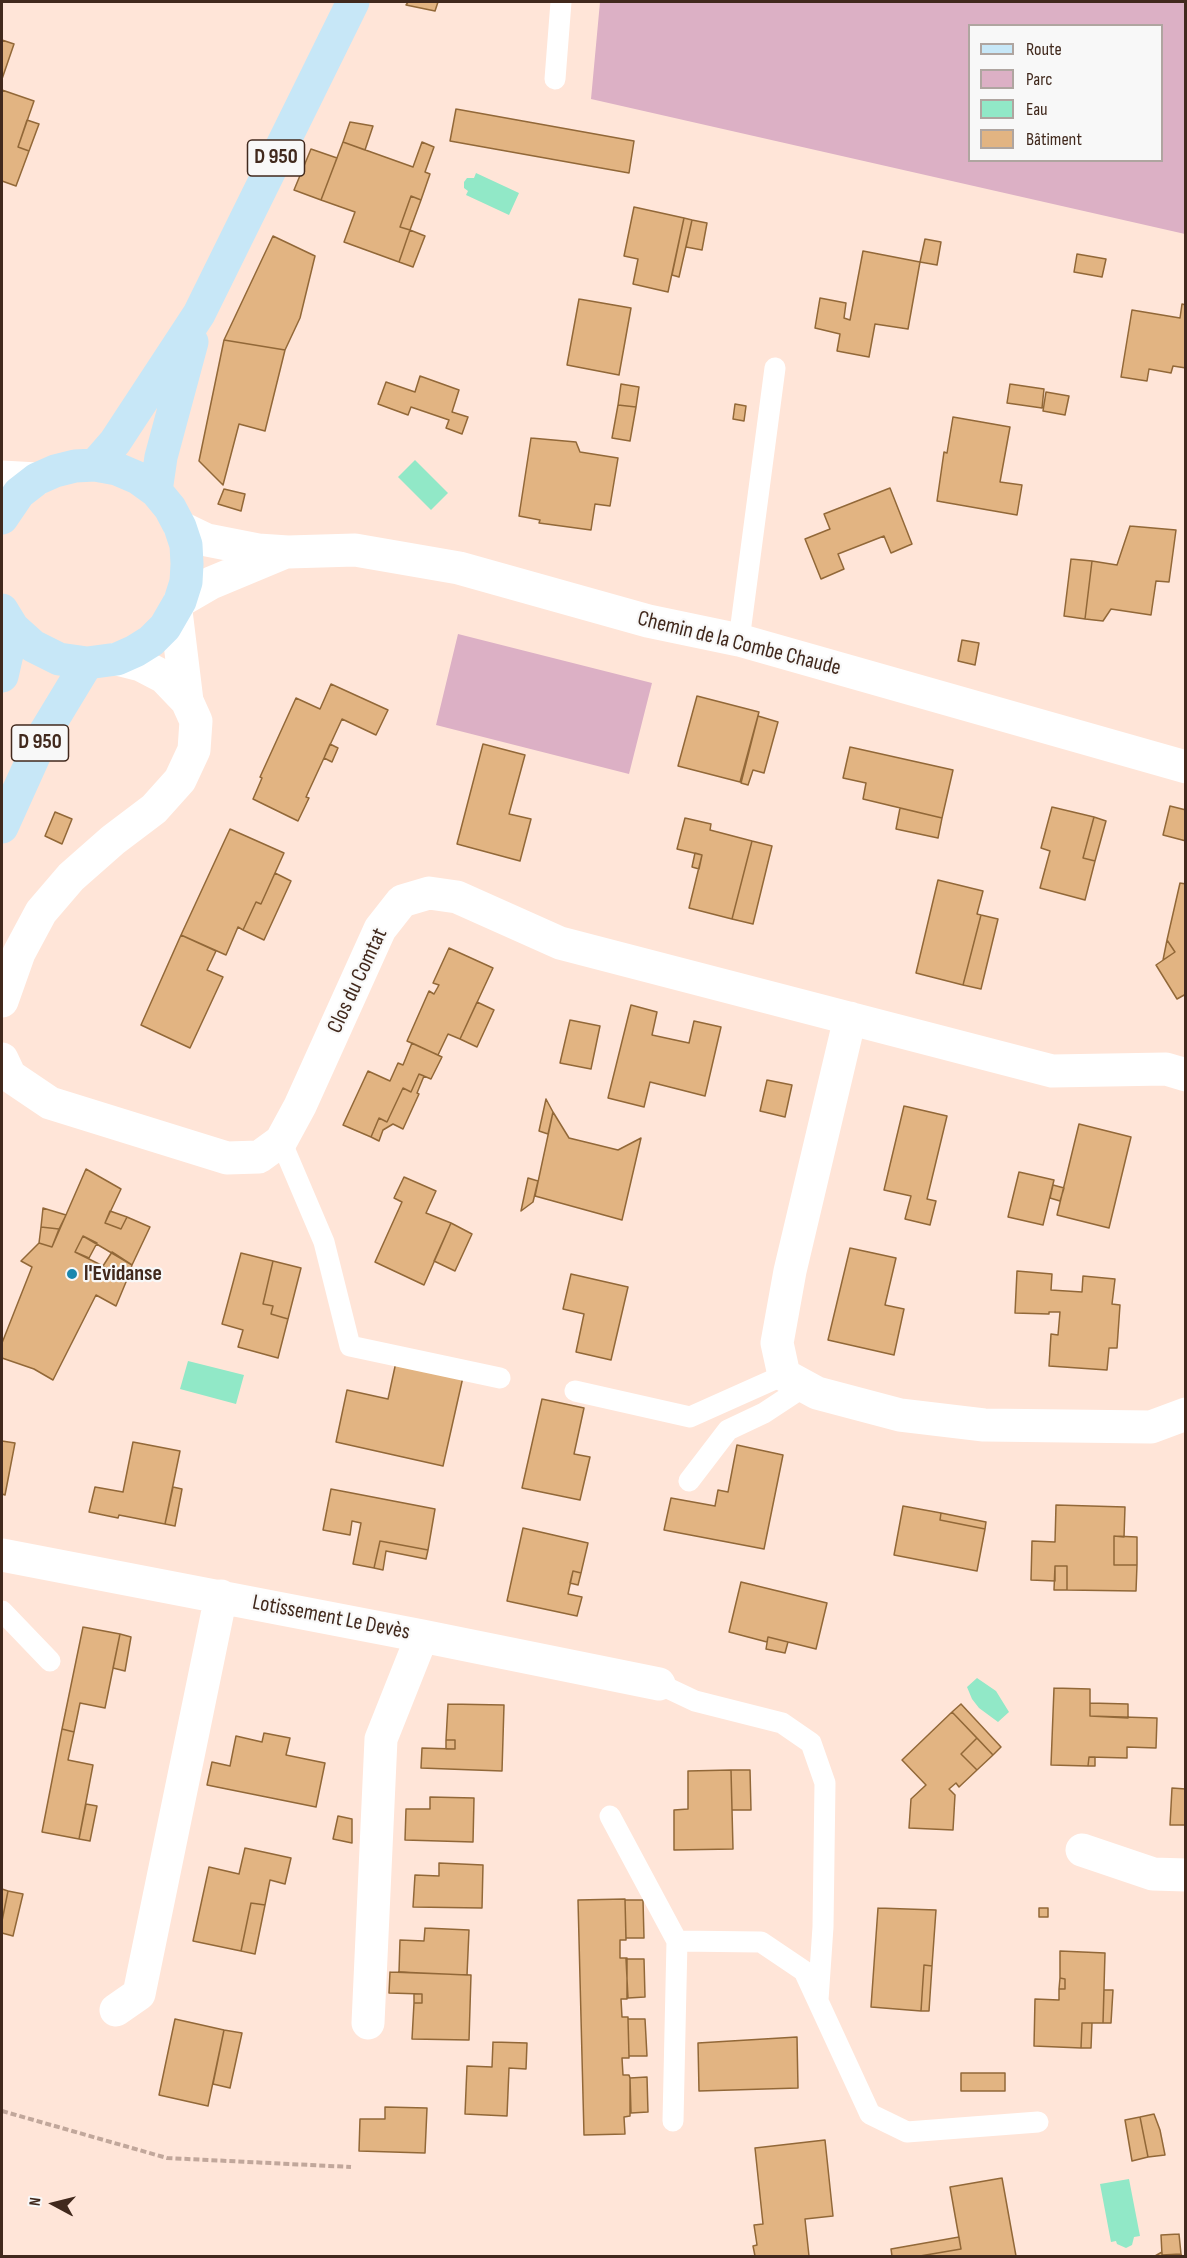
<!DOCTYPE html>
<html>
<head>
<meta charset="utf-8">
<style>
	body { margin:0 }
	#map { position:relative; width:1187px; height:2258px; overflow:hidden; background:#ffe5d8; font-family:"Sofia Sans Condensed",sans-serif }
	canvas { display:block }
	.frame { position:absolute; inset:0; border:3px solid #41291d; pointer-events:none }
	.legend { position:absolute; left:968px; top:24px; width:195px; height:138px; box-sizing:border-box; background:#f8f8f8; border:2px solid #afa5a0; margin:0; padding:8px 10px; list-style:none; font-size:18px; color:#41291d }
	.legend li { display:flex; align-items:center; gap:12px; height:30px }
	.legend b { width:30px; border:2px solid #afa5a0 }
	.north { position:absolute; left:24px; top:2174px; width:60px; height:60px; -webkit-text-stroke:4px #f8f8f8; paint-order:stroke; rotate:277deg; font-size:16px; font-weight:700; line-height:24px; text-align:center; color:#41291d }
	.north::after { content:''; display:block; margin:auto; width:21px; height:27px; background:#41291d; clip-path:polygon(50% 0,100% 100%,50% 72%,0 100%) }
</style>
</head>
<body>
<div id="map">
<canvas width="1187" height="2258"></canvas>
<div class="frame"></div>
<ul class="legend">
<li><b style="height:8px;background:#c7e7f7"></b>Route</li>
<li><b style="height:16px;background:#dcb0c5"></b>Parc</li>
<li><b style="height:16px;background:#91e8c7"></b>Eau</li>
<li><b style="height:16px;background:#e2b482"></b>Bâtiment</li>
</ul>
<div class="north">N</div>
</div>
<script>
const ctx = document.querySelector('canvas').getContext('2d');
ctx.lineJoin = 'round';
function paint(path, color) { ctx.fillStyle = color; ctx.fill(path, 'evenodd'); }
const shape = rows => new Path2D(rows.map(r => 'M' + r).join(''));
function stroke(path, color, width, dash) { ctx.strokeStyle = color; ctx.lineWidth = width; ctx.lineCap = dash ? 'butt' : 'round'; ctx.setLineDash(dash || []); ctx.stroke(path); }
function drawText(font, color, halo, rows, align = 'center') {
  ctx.font = font + ' "Sofia Sans Condensed",sans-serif'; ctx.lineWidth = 4.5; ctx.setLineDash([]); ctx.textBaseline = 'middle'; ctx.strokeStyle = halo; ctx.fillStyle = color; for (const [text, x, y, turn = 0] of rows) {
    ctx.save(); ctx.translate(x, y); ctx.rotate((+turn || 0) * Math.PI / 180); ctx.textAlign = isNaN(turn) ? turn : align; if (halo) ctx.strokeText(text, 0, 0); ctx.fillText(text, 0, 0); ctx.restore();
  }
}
const green = shape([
	[600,2,1185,2,1185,234,591,99],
	[970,26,1162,26,1162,160,970,160],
	[458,634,652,683,629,774,436,725]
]);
const water = shape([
	[476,173,519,193,509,215,466,195,468,191,464,188,464,182,467,178,474,178],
	[415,460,448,493,431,510,398,477],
	[188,1361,244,1375,236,1404,180,1389],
	[977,1678,996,1691,1009,1712,998,1722,979,1708,972,1699,967,1687],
	[1129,2179,1140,2236,1134,2237,1132,2245,1126,2248,1117,2244,1116,2241,1111,2242,1100,2184]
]);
const building = shape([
	[408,2,438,2,435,11,406,5,408,2],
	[2,40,14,44,2,79,2,40],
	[2,90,34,101,18,147,29,151,16,186,2,181,2,90],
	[456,109,634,141,629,173,450,141,456,109],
	[27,120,39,124,29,151,18,147,27,120],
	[350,122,373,126,365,150,343,142,350,122],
	[343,142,413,167,422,142,434,147,425,172,430,174,421,200,411,196,400,227,410,230,399,262,344,242,355,212,321,200,343,142],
	[311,149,337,158,321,200,294,190,311,149],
	[411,196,421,200,410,230,400,227,411,196],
	[634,207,684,218,668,292,633,284,638,259,624,256,634,207],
	[684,218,692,220,679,277,672,275,684,218],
	[692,220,707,223,702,250,686,247,692,220],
	[410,230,425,236,413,267,399,262,410,230],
	[273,236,315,256,300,318,285,350,224,340,273,236],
	[925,239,941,242,937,265,920,262,925,239],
	[863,251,920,262,908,329,875,324,869,357,837,351,840,334,815,328,820,298,846,303,844,318,850,320,863,251],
	[1077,254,1106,259,1102,277,1074,272,1077,254],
	[579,299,631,308,619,375,567,365,579,299],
	[1182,304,1186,305,1186,368,1173,366,1171,373,1149,369,1147,381,1121,377,1132,310,1180,318,1182,304],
	[224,340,285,350,265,431,239,424,223,485,199,461,224,340],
	[420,376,459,390,452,412,468,417,462,434,446,428,449,420,411,407,408,415,378,404,386,382,415,392,420,376],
	[621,384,639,387,636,407,618,405,621,384],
	[1010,384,1044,389,1042,408,1007,403,1010,384],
	[1046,392,1069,396,1065,415,1043,411,1046,392],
	[735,404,746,406,744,421,733,419,735,404],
	[618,405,636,407,630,441,612,438,618,405],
	[953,417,1010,427,1000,482,1022,485,1017,515,937,501,944,452,947,453,953,417],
	[531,438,576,442,580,452,618,458,610,506,595,504,591,530,539,523,540,520,519,516,531,438],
	[890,488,912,544,891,553,884,536,838,554,844,569,821,579,805,539,830,529,824,514,890,488],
	[224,489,245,494,241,511,218,504,224,489],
	[1130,526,1176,530,1169,582,1156,581,1151,615,1111,609,1103,621,1085,619,1092,561,1117,565,1130,526],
	[1071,559,1092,561,1085,619,1064,616,1071,559],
	[962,640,979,643,975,665,958,661,962,640],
	[331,684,388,710,376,735,342,719,306,797,309,798,298,821,253,799,262,778,260,777,296,698,320,709,331,684],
	[697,696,759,712,740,782,678,766,697,696],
	[758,716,778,722,764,773,753,770,748,785,741,783,758,716],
	[330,744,338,748,332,762,324,758,330,744],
	[483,744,525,755,509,814,531,819,520,861,457,844,483,744],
	[850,747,953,770,942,818,863,799,866,783,843,778,850,747],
	[1170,806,1186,810,1186,841,1163,835,1170,806],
	[1052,807,1094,817,1083,858,1095,861,1085,900,1040,888,1050,851,1041,848,1052,807],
	[900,808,942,818,938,838,896,829,900,808],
	[55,812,72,819,62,844,45,836,55,812],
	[1094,817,1106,821,1095,861,1083,858,1094,817],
	[685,818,711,824,710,830,752,841,732,919,689,908,702,855,677,849,685,818],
	[230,829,284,853,261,904,256,902,243,930,238,927,226,955,181,935,230,829],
	[752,841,772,846,753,924,732,919,752,841],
	[695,853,702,855,699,869,692,867,695,853],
	[275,873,291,881,264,940,243,930,256,902,261,904,275,873],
	[938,880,983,891,977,914,981,915,963,985,916,973,938,880],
	[1180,883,1186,884,1186,994,1177,999,1156,965,1175,952,1167,940,1180,883],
	[981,915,998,919,981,989,963,985,981,915],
	[181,935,216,951,207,970,223,977,190,1048,141,1025,181,935],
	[1167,940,1175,952,1163,960,1167,940],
	[449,948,493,968,460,1039,448,1034,438,1055,407,1041,429,991,434,994,439,985,433,983,449,948],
	[477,1002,494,1010,477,1047,460,1039,477,1002],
	[631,1005,657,1012,652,1035,689,1043,694,1021,721,1027,705,1096,650,1082,644,1107,608,1098,631,1005],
	[570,1020,600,1026,591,1069,560,1063,570,1020],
	[412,1043,442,1057,431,1079,419,1074,411,1092,403,1088,387,1122,379,1118,371,1137,343,1125,368,1071,390,1081,398,1063,403,1065,412,1043],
	[419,1074,424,1076,417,1093,419,1094,403,1129,393,1124,383,1130,379,1141,371,1137,379,1118,387,1122,403,1088,411,1092,419,1074],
	[767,1080,792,1085,785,1117,760,1111,767,1080],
	[546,1099,553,1112,548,1134,539,1131,546,1099],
	[904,1106,947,1116,927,1199,936,1201,930,1225,905,1219,911,1196,884,1190,904,1106],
	[553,1112,569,1138,618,1150,641,1138,622,1220,535,1196,553,1112],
	[1079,1124,1131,1137,1109,1228,1057,1215,1079,1124],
	[86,1169,121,1189,105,1223,121,1229,127,1217,150,1227,132,1265,83,1236,75,1252,103,1266,126,1282,116,1306,96,1295,53,1380,34,1369,2,1358,2,1343,32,1267,21,1261,39,1243,52,1247,86,1169],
	[1019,1172,1054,1180,1043,1225,1008,1217,1019,1172],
	[404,1177,436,1191,426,1213,451,1223,424,1285,375,1262,402,1202,394,1198,404,1177],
	[528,1178,538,1181,533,1202,521,1211,528,1178],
	[1053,1185,1064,1188,1060,1201,1050,1198,1053,1185],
	[43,1208,66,1215,59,1229,41,1227,43,1208],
	[110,1211,127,1217,121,1229,105,1223,110,1211],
	[451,1223,472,1234,455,1271,434,1261,451,1223],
	[41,1227,59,1229,52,1247,39,1243,41,1227],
	[83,1236,97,1243,89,1258,75,1252,83,1236],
	[850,1248,896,1258,885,1305,904,1309,894,1355,828,1340,850,1248],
	[112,1252,132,1265,126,1282,103,1266,112,1252],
	[241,1253,273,1261,263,1304,273,1306,271,1314,288,1319,278,1358,238,1347,243,1330,222,1324,241,1253],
	[273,1261,301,1268,288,1319,271,1314,273,1306,263,1304,273,1261],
	[1017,1271,1052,1274,1051,1290,1082,1292,1083,1276,1115,1279,1112,1304,1120,1305,1117,1348,1109,1348,1107,1370,1049,1366,1051,1334,1058,1335,1060,1312,1049,1312,1049,1314,1015,1313,1017,1271],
	[571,1274,628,1287,611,1360,576,1352,584,1314,563,1309,571,1274],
	[396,1362,463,1377,443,1466,336,1442,347,1390,388,1399,396,1362],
	[542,1399,584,1408,574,1454,590,1457,580,1500,522,1488,542,1399],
	[2,1441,15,1443,5,1495,2,1494,2,1441],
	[133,1442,180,1451,165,1524,119,1515,118,1518,89,1512,95,1487,123,1492,133,1442],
	[737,1445,783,1455,764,1549,664,1530,671,1498,715,1506,718,1490,728,1492,737,1445],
	[173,1487,182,1489,175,1526,165,1524,173,1487],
	[331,1489,435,1509,428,1550,380,1541,374,1568,353,1564,361,1523,352,1521,350,1535,323,1530,331,1489],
	[1056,1505,1125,1507,1124,1537,1114,1536,1114,1565,1137,1565,1136,1591,1067,1590,1067,1566,1055,1566,1055,1581,1031,1580,1032,1541,1055,1542,1056,1505],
	[903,1506,941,1513,940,1520,985,1529,977,1571,894,1555,903,1506],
	[941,1513,986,1522,985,1529,940,1520,941,1513],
	[523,1528,588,1543,581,1573,573,1571,568,1594,582,1597,577,1616,507,1601,523,1528],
	[1114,1536,1137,1537,1137,1565,1114,1565,1114,1536],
	[380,1541,428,1550,426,1559,386,1551,383,1570,374,1568,380,1541],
	[1055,1566,1067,1566,1067,1590,1054,1590,1055,1566],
	[573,1571,581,1573,578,1585,570,1583,573,1571],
	[741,1582,827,1603,816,1649,768,1637,767,1642,729,1632,741,1582],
	[83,1627,120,1634,105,1708,80,1703,74,1732,62,1729,83,1627],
	[120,1634,131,1637,125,1671,113,1668,120,1634],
	[768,1637,788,1642,785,1653,766,1649,768,1637],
	[1054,1688,1090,1689,1090,1716,1157,1718,1156,1748,1127,1747,1127,1758,1089,1757,1088,1766,1051,1765,1054,1688],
	[1090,1703,1128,1704,1128,1718,1090,1716,1090,1703],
	[448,1704,504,1705,502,1771,421,1768,422,1748,455,1749,455,1740,446,1740,448,1704],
	[961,1704,1001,1747,993,1755,952,1712,961,1704],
	[952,1712,977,1738,961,1754,977,1770,959,1787,956,1783,949,1789,955,1795,953,1830,909,1828,911,1799,926,1785,902,1760,952,1712],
	[62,1729,74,1732,68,1760,93,1765,79,1839,42,1832,62,1729],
	[264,1733,290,1738,286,1755,325,1763,316,1807,207,1785,212,1762,230,1766,236,1736,262,1742,264,1733],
	[977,1738,993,1755,977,1770,961,1754,977,1738],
	[446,1740,455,1740,455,1749,446,1749,446,1740],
	[1089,1757,1095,1757,1095,1766,1088,1766,1089,1757],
	[731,1770,750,1770,751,1810,732,1810,731,1770],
	[731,1770,733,1849,674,1850,674,1810,688,1809,688,1771,731,1770],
	[1172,1788,1186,1789,1186,1825,1170,1825,1172,1788],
	[430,1797,474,1798,473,1842,405,1840,406,1809,430,1809,430,1797],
	[86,1804,97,1806,90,1841,79,1839,86,1804],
	[338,1816,352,1819,352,1843,333,1839,338,1816],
	[245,1848,291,1858,285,1884,270,1880,265,1905,251,1903,241,1951,193,1941,209,1867,239,1874,245,1848],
	[439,1863,483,1865,482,1908,413,1907,415,1875,439,1876,439,1863],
	[2,1889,8,1891,2,1921,2,1889],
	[8,1891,23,1894,13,1936,2,1933,2,1921,8,1891],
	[625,1899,626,1940,620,1940,620,1958,627,1958,627,1999,621,1999,622,2017,628,2017,628,2019,629,2056,629,2058,622,2058,623,2075,629,2075,630,2078,630,2116,624,2117,625,2134,584,2135,578,1900,625,1899],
	[625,1900,643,1900,644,1938,626,1938,625,1900],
	[251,1903,265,1905,255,1954,241,1951,251,1903],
	[878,1908,936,1910,932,1966,924,1965,921,2011,871,2007,878,1908],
	[1039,1908,1048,1908,1048,1917,1039,1917,1039,1908],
	[425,1928,469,1930,467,1975,399,1972,400,1940,424,1941,425,1928],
	[1060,1951,1105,1953,1103,2023,1082,2023,1081,2048,1034,2046,1035,1999,1059,2000,1059,1989,1065,1989,1065,1979,1060,1978,1060,1951],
	[626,1959,644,1959,645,1997,628,1998,626,1959],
	[924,1965,932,1966,929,2011,921,2011,924,1965],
	[390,1972,471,1975,469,2040,412,2039,414,2003,422,2003,422,1994,389,1993,390,1972],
	[1060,1978,1065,1979,1065,1989,1059,1989,1060,1978],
	[1104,1990,1113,1990,1111,2023,1103,2023,1104,1990],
	[414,1994,422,1994,422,2003,414,2003,414,1994],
	[175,2019,224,2030,208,2106,159,2095,175,2019],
	[628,2019,645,2019,647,2056,629,2056,628,2019],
	[1082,2023,1092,2023,1091,2048,1081,2048,1082,2023],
	[224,2030,242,2033,230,2088,213,2084,224,2030],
	[797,2037,798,2088,699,2091,698,2043,797,2037],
	[493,2042,527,2043,526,2069,509,2068,507,2116,465,2114,467,2066,492,2067,493,2042],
	[961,2073,1005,2073,1005,2091,961,2091,961,2073],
	[647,2077,648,2112,631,2113,630,2078,647,2077],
	[385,2107,427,2108,425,2153,359,2151,360,2119,385,2119,385,2107],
	[1154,2114,1160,2130,1165,2155,1148,2157,1140,2117,1154,2114],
	[1140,2117,1148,2157,1132,2161,1125,2120,1140,2117],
	[825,2140,833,2216,805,2219,809,2256,755,2256,753,2246,757,2245,754,2225,763,2224,755,2148,825,2140],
	[1002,2178,1016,2256,920,2256,961,2249,950,2187,1002,2178],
	[1179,2234,1181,2254,1162,2255,1161,2235,1179,2234],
	[959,2237,961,2249,920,2256,892,2256,891,2249,959,2237],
	[1162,2252,1162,2255,1181,2254,1182,2256,1155,2256,1162,2252]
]);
const path = shape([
	[2,2111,167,2158,351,2167]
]);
const service = shape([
	[555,79,561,2],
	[739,640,775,368],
	[281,1141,324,1242,350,1346,500,1378],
	[575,1391,690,1417,784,1375],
	[689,1481,728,1430,764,1413,805,1386],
	[2,1611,50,1661],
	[659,1684,695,1701,782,1723,811,1743,825,1783,823,1927,818,2000],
	[610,1816,677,1941,761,1942,804,1971,870,2114,907,2132,1038,2122],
	[673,2121,677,1941]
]);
const minor = shape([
	[2,477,37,479],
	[180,527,207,540,258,550,288,552,355,550,459,568,648,621,739,640,1186,767],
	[180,601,211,583,283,553],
	[117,659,141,665,164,677,187,701],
	[2,1001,19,953,41,912,71,877,113,840,154,809,180,780,194,750,196,721,187,701,176,611],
	[850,1018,790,1271,777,1343,784,1375,817,1393,900,1415,984,1425,1151,1427,1186,1414],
	[2,1059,10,1076,50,1103,227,1158,259,1157,281,1141,300,1106,380,929,402,901,429,893,457,897,560,943,1052,1071,1166,1069,1186,1075],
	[2,1555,422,1636,659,1684],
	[1082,1850,1153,1874,1186,1875],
	[116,2010,139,1994,221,1596],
	[368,2023,381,1739,422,1636]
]);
const primary = shape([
	[95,465,115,442,199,314,353,2],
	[156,491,161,457,192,342],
	[2,518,19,493,37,479,55,471,75,466,95,465,117,469,138,478,156,491,170,508,180,527,186,545,187,564,186,582,180,601,165,627,151,641,135,651,117,659,87,663,59,659,33,646,13,628,2,610],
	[2,676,13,628],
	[2,827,44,734,87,663]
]);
const markers = [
	[72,1274,6,"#1a87ae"]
];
const shields = [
	[276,158,57],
	[40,743,57]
];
const shieldNames = [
	["D 950",276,158],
	["D 950",40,743]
];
const streetNames = [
	["Chemin de la Combe Chaude",739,644,14],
	["Clos du Comtat",358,981,-65],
	["Lotissement Le Devès",331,1618,11]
];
const poiNames = [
	["l'Evidanse",84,1274]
];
paint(green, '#dcb0c5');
paint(water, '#91e8c7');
paint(building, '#e2b482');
stroke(building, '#926838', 1.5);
stroke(path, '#c1a79b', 4, [6, 3]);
stroke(service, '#fff', 21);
stroke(minor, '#fff', 33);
stroke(primary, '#c7e7f7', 33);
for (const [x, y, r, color] of markers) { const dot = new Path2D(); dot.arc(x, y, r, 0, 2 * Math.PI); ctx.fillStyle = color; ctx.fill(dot); stroke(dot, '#f8f8f8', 2); }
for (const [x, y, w] of shields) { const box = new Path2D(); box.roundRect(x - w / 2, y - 18, w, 36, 4.5); ctx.fillStyle = '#f8f8f8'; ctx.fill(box); stroke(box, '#41291d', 1.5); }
drawText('bold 21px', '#41291d', null, shieldNames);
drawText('22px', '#41291d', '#f8f8f8', streetNames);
drawText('bold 22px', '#41291d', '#f8f8f8', poiNames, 'left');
</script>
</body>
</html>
